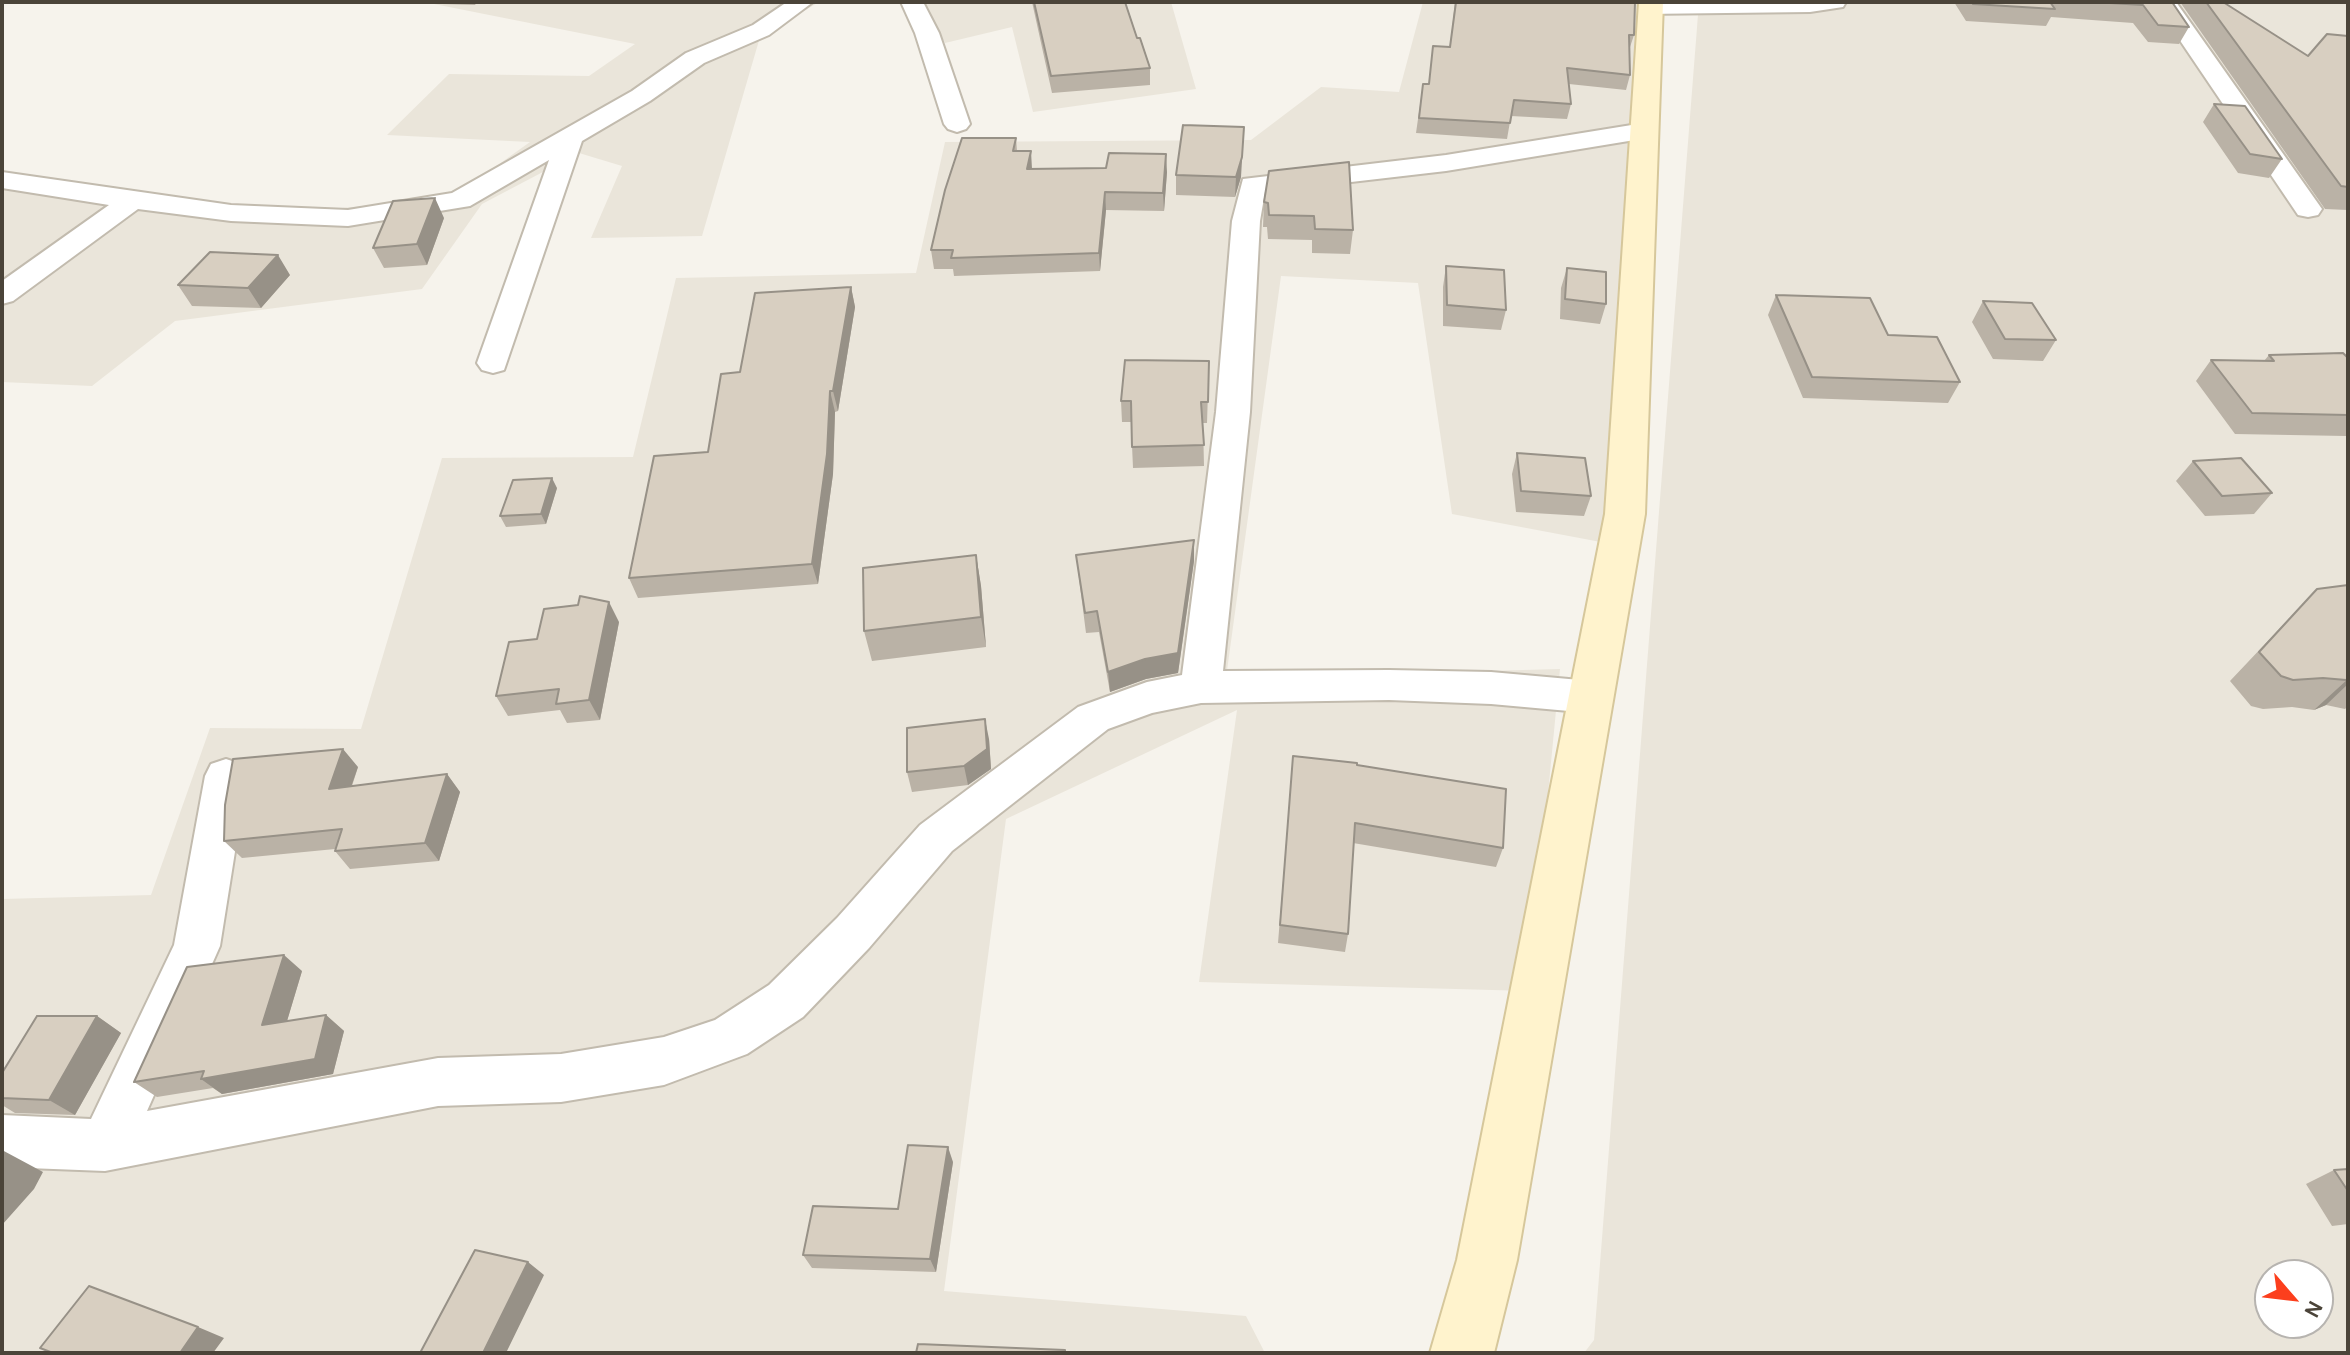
<!DOCTYPE html>
<html>
<head>
<meta charset="utf-8">
<style>
	body { margin:0 }
	#map { position:relative; width:2350px; height:1355px; overflow:hidden; background:#f6f3ec; font-family:Karla,sans-serif }
	canvas { display:block }
	.frame { position:absolute; inset:0; border:4px solid #4b4439; pointer-events:none }
	.north { position:absolute; left:2254px; top:1259px; width:80px; height:80px; box-sizing:border-box; background:#fff; border:2px solid #b7b4b0; border-radius:50%; rotate:118deg; font-size:22px; font-weight:700; line-height:32px; text-align:center; color:#4b4439 }
	.north::after { content:''; display:block; margin:auto; width:28px; height:36px; background:#fc3f1d; clip-path:polygon(50% 0,100% 100%,50% 72%,0 100%) }
</style>
</head>
<body>
<div id="map">
<canvas width="2350" height="1355"></canvas>
<div class="frame"></div>
<div class="north">N</div>
</div>
<script>
const ctx = document.querySelector('canvas').getContext('2d');
ctx.lineJoin = 'round';
function paint(path, color) { ctx.fillStyle = color; ctx.fill(path, 'evenodd'); }
const shape = rows => new Path2D(rows.map(r => 'M' + r).join(''));
function stroke(path, color, width, dash) { ctx.strokeStyle = color; ctx.lineWidth = width; ctx.lineCap = dash ? 'butt' : 'round'; ctx.setLineDash(dash || []); ctx.stroke(path); }
const residential = shape([
	[424,2,819,2,760,37,702,236,591,238,622,166,579,153,482,204,422,289,175,321,92,386,2,382,2,173,282,214,453,197,530,142,387,135,449,74,589,76,635,44],
	[920,2,1171,2,1196,89,1033,112,1012,27,945,43],
	[1423,2,1644,2,1622,546,1452,514,1418,283,1281,276,1226,678,1560,669,1529,991,1199,982,1237,710,1006,819,944,1291,1246,1316,1265,1353,2,1353,2,899,151,895,210,728,361,729,442,458,633,457,676,278,916,273,945,142,1251,140,1321,87,1399,92],
	[1699,2,2348,2,2348,1353,1584,1353,1594,1340],
	[2270,1275,2318,1275,2318,1323,2270,1323]
]);
const street = shape([
	[787,2,813,2,769,35,704,63,650,101,582,141,504,370,493,373,482,370,477,363,549,160,470,206,348,226,231,221,138,209,13,301,2,304,2,281,109,205,2,188,2,172,231,205,348,210,452,193,632,91,686,53,753,25,787,2],
	[901,2,923,2,939,33,970,124,966,129,957,132,948,129,944,124,915,33,901,2],
	[1651,2,1846,2,1843,7,1810,12,1643,14,1640,9,1643,4,1651,2],
	[2154,2,2176,2,2322,209,2318,215,2308,217,2298,215,2154,2],
	[1644,123,1653,125,1657,131,1653,137,1446,171,1265,192,1260,221,1250,412,1223,671,1389,670,1491,672,1591,681,1605,686,1611,697,1605,708,1591,713,1491,704,1389,700,1201,703,1152,713,1108,729,952,851,869,948,803,1017,747,1054,664,1085,561,1102,438,1106,105,1171,2,1167,2,1115,91,1119,174,945,205,776,211,764,226,759,241,764,247,776,220,946,147,1111,438,1058,561,1054,664,1037,715,1020,769,985,837,918,920,825,1078,707,1147,682,1182,675,1216,412,1232,221,1243,179,1446,155,1644,123]
]);
const secondary = shape([
	[1639,2,1663,2,1645,514,1517,1260,1494,1353,1430,1353,1457,1260,1605,514,1639,2]
]);
const wall = shape([
	[440,2,477,2,475,5,442,4],
	[1032,2,1125,2,1137,38,1150,68,1150,85,1052,93],
	[1455,2,1634,35,1629,50,1630,75,1626,90,1569,84,1571,104,1567,119,1511,116,1507,139,1416,133,1423,84,1429,84,1433,46,1450,47],
	[1954,2,2172,2,2189,27,2179,44,2148,42,2133,23,2051,17,2046,26,1966,21],
	[2180,2,2223,2,2308,56,2348,36,2348,210,2325,209],
	[2214,104,2282,159,2269,178,2238,173,2203,122],
	[1016,138,1017,151,1032,169,1167,172,1164,211,1106,210,1100,271,954,276,953,269,934,269,931,250],
	[1269,171,1353,230,1350,254,1312,253,1312,240,1268,239,1267,227,1263,227,1264,202],
	[1176,175,1241,177,1235,197,1176,195],
	[444,218,427,265,384,268,373,248],
	[1446,266,1506,310,1501,330,1443,326,1443,287],
	[1567,268,1606,304,1600,324,1560,319,1561,288],
	[290,275,261,308,192,306,178,285],
	[851,287,855,307,838,411,835,412,833,474,818,584,638,598,629,578,708,452,740,372],
	[1776,295,1888,335,1960,382,1948,403,1803,398,1768,315],
	[1983,301,2056,340,2043,361,1993,359,1972,322],
	[2269,355,2348,358,2348,438,2346,436,2235,434,2196,381,2211,360,2264,361],
	[1209,361,1207,423,1203,423,1204,466,1133,468,1131,422,1122,422,1121,401],
	[1517,453,1591,496,1584,516,1516,512,1512,474],
	[2193,461,2272,493,2254,514,2205,516,2176,481],
	[557,488,546,524,506,527,500,516],
	[976,555,981,586,986,647,872,661,864,631],
	[1076,555,1194,561,1178,673,1146,679,1110,692,1099,632,1086,633],
	[2348,585,2348,706,2345,709,2326,705,2314,710,2292,707,2263,709,2251,706,2230,681,2317,589],
	[619,622,600,720,567,723,560,710,508,716,496,696,537,639],
	[989,739,991,769,968,785,912,792,907,772],
	[1293,756,1357,765,1503,848,1496,867,1353,843,1348,934,1345,952,1278,943],
	[358,767,352,786,447,774,460,792,439,861,350,869,335,851,335,849,242,858,224,841],
	[302,971,287,1021,326,1015,344,1031,333,1074,222,1094,213,1088,157,1097,134,1082],
	[97,1016,121,1033,75,1115,15,1113,2,1105,2,1073],
	[953,1162,936,1272,812,1268,803,1255,898,1209],
	[2348,1169,2348,1224,2332,1226,2306,1184,2334,1170]
]);
const shadedWall = shape([
	[1244,127,1241,177,1235,197,1236,177],
	[1031,151,1032,169,1027,169],
	[1166,154,1167,172,1164,211,1163,193],
	[1105,192,1106,210,1100,271,1099,253],
	[435,198,444,218,427,265,417,244],
	[278,255,290,275,261,308,248,288],
	[851,287,855,307,838,411,833,391],
	[830,391,835,412,833,474,818,584,812,564],
	[552,478,557,488,546,524,541,514],
	[1194,540,1194,561,1178,673,1146,679,1110,692,1108,672],
	[976,555,981,586,986,647,981,617],
	[609,602,619,622,600,720,589,700],
	[2348,679,2348,684,2326,705,2314,710],
	[985,719,989,739,991,769,968,785,964,766],
	[343,749,358,767,344,807,329,789],
	[447,774,460,792,439,861,425,843],
	[284,955,302,971,281,1041,262,1025],
	[326,1015,344,1031,333,1074,222,1094,201,1079],
	[97,1016,121,1033,75,1115,49,1100],
	[948,1147,953,1162,936,1272,930,1259],
	[2,1150,43,1172,34,1189,2,1225],
	[528,1262,544,1275,506,1353,483,1353],
	[198,1327,224,1338,213,1353,180,1353]
]);
const building = shape([
	[1034,2,1125,2,1137,38,1140,38,1150,68,1051,76,1034,2],
	[1456,2,1635,2,1634,35,1629,35,1630,75,1567,68,1571,104,1514,100,1510,123,1419,118,1423,84,1429,84,1433,46,1450,47,1456,2],
	[1972,2,2050,2,2055,9,1973,4,1972,2],
	[2093,2,2172,2,2189,27,2158,25,2143,5,2093,2],
	[2206,2,2223,2,2308,56,2327,34,2348,36,2348,187,2341,186,2206,2],
	[2214,104,2245,106,2282,159,2250,154,2214,104],
	[1183,125,1244,127,1242,157,1236,177,1176,175,1183,125],
	[962,138,1016,138,1013,151,1031,151,1027,169,1106,168,1109,153,1166,154,1163,193,1105,192,1099,253,951,258,953,250,931,250,945,190,962,138],
	[1349,162,1353,230,1315,229,1314,216,1269,215,1268,203,1264,202,1269,171,1349,162],
	[435,198,417,244,373,248,393,201,435,198],
	[210,252,278,255,248,288,178,285,210,252],
	[1446,266,1504,270,1506,310,1447,305,1446,266],
	[1567,268,1606,272,1606,304,1565,299,1567,268],
	[851,287,833,391,830,391,827,454,812,564,629,578,654,456,708,452,721,374,740,372,755,293,851,287],
	[1776,295,1870,298,1888,335,1937,337,1960,382,1812,377,1776,295],
	[1983,301,2032,303,2056,340,2005,339,1983,301],
	[2343,353,2348,358,2348,415,2252,413,2211,360,2274,361,2269,355,2343,353],
	[1125,360,1209,361,1208,402,1201,402,1204,445,1132,447,1131,401,1121,401,1125,360],
	[1517,453,1585,458,1591,496,1521,491,1517,453],
	[2241,458,2272,493,2222,496,2193,461,2241,458],
	[552,478,541,514,500,516,513,480,552,478],
	[1194,540,1178,653,1145,659,1108,672,1097,611,1085,613,1076,555,1194,540],
	[976,555,981,617,864,631,863,568,976,555],
	[2348,585,2348,679,2346,680,2323,678,2293,680,2281,676,2259,652,2317,589,2348,585],
	[580,596,609,602,589,700,556,704,559,689,496,696,509,642,537,639,544,609,578,605,580,596],
	[985,719,987,749,964,766,907,772,907,728,985,719],
	[343,749,329,789,447,774,425,843,335,851,342,829,224,841,225,805,233,759,343,749],
	[1293,756,1357,763,1357,765,1506,789,1503,848,1355,823,1348,934,1280,925,1293,756],
	[284,955,262,1025,326,1015,315,1059,201,1079,204,1071,134,1082,187,967,284,955],
	[37,1016,97,1016,49,1100,2,1098,2,1073,37,1016],
	[908,1145,948,1147,930,1259,803,1255,813,1206,898,1209,908,1145],
	[2348,1169,2348,1191,2334,1170,2348,1169],
	[475,1250,528,1262,483,1353,420,1353,475,1250],
	[89,1286,198,1327,180,1353,53,1353,40,1348,89,1286],
	[918,1344,1065,1350,1065,1353,916,1353,918,1344]
]);
paint(residential, '#eae5da');
stroke(street, '#c2bbae', 4);
stroke(secondary, '#d6c79b', 4);
paint(street, '#fff');
paint(secondary, '#fff3cd');
paint(wall, '#bab2a6');
paint(shadedWall, '#979187');
paint(building, '#d8cfc1');
stroke(building, '#979187', 2);
</script>
</body>
</html>
